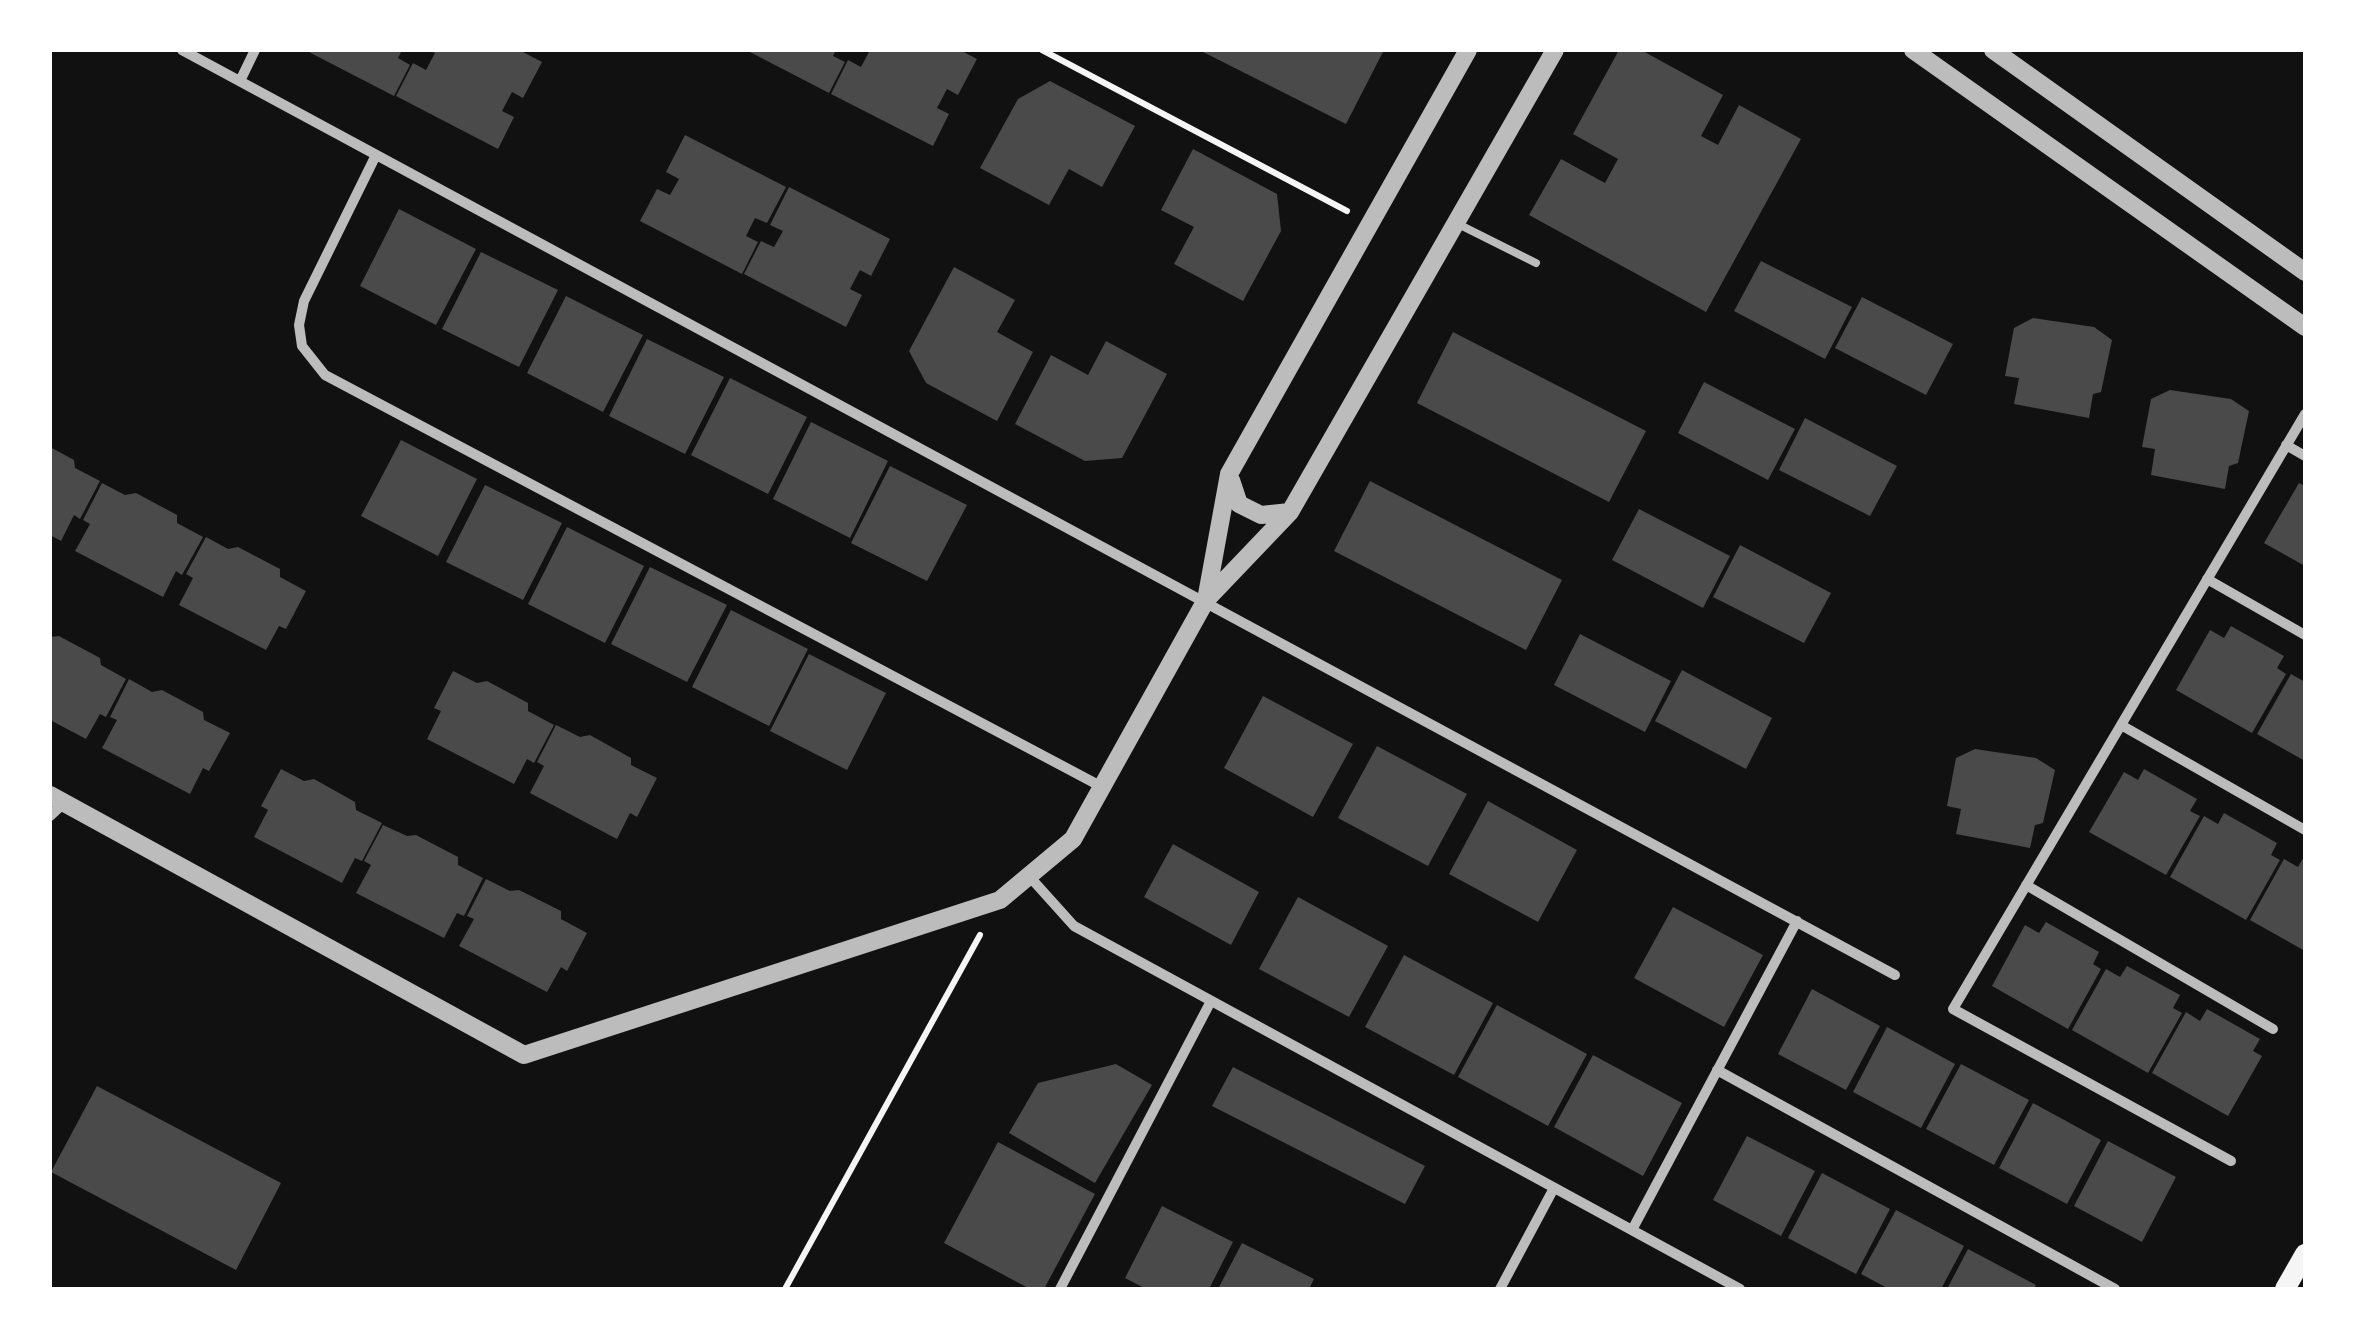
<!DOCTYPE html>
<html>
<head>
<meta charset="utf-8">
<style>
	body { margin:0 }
	#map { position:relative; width:2355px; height:1339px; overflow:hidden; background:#111; font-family:Raleway,sans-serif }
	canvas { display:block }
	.frame { position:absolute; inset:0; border:52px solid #fff; pointer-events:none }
</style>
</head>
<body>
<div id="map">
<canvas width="2355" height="1339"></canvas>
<div class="frame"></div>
</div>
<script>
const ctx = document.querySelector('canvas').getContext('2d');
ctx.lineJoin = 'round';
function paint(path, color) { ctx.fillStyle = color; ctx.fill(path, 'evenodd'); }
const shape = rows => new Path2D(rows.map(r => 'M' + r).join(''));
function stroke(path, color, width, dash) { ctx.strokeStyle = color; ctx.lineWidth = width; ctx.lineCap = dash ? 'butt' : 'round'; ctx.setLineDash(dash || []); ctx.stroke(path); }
const building = shape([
	[305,50,402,50,398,58,410,65,394,96],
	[428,50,519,50,542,62,523,98,512,92,502,111,514,117,498,149,396,96,413,63,426,70,435,53],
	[746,50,836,50,833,56,845,62,829,93],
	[870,50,960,50,977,59,958,95,947,89,937,108,949,114,933,146,831,94,848,60,861,67],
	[1199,50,1384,50,1346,124],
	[1619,50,1641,50,1723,95,1701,136,1718,145,1739,105,1801,139,1706,312,1529,215,1561,159,1605,183,1618,159,1573,134],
	[1050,81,1135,126,1102,187,1069,169,1049,205,980,168,1018,99],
	[685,135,786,187,767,223,755,218,746,236,758,242,742,274,640,221,657,189,670,195,679,179,666,172],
	[1193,149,1277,194,1281,231,1243,301,1174,264,1194,227,1161,210],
	[789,187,890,239,871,276,860,270,850,289,862,295,846,327,744,274,761,241,774,247,783,231,770,225],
	[399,209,476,249,436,325,360,286],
	[481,252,558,290,519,367,442,329],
	[1761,261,1852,307,1825,359,1734,311],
	[954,267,1015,300,997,332,1033,352,997,421,926,383,909,351],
	[566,296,643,335,603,412,527,373],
	[1862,297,1953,344,1926,395,1835,348],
	[2033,318,2094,327,2112,340,2101,392,2093,394,2089,418,2014,404,2019,378,2005,376,2014,328],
	[1453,332,1646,431,1609,502,1417,403],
	[647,339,724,377,685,454,609,416],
	[1106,341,1167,374,1122,458,1085,461,1015,424,1051,355,1088,375],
	[730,378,807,417,768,494,691,455],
	[1704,382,1795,429,1768,480,1678,433],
	[2170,390,2231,399,2249,411,2238,463,2229,466,2225,489,2151,475,2155,449,2142,447,2151,399],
	[1805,418,1897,466,1870,516,1779,470],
	[811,422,888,461,850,538,773,499],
	[401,440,477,479,438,556,361,516],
	[50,447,74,460,75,468,100,481,80,519,74,515,61,541,50,535],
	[890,466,967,505,927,581,851,543],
	[1370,481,1562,580,1526,650,1334,551],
	[102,483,125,495,136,493,177,515,177,523,203,537,182,575,176,571,163,597,75,551,90,524,83,520],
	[2299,483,2305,486,2305,566,2264,543],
	[485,485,562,523,523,600,446,562],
	[1639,509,1730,556,1703,608,1612,560],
	[567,527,644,566,605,643,528,604],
	[206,537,228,549,238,547,280,569,280,577,306,591,286,629,279,626,266,650,179,605,193,578,186,574],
	[1740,545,1831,593,1804,643,1713,597],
	[650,567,727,605,687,682,611,644],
	[731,610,808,649,769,726,692,687],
	[2231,626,2284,656,2277,668,2286,674,2252,733,2176,690,2210,630,2224,638],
	[1580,634,1671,681,1645,732,1554,685],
	[59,636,100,658,101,665,126,679,106,717,100,714,86,739,50,720,50,637],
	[809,654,886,693,847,770,770,731],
	[1682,670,1772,718,1746,769,1655,721],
	[453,671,477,683,487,681,528,703,528,711,554,725,534,763,527,759,514,784,427,739,441,711,434,708],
	[2291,674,2305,682,2305,761,2257,734],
	[129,679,152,692,162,690,203,712,204,720,230,733,209,771,203,768,190,794,102,748,117,720,110,717],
	[1263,696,1353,744,1313,817,1224,768],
	[556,725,580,737,590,735,631,758,631,765,657,778,637,817,630,813,617,839,530,793,544,766,537,762],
	[1377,746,1467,794,1428,866,1338,818],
	[1975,749,2036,758,2055,770,2043,823,2035,825,2030,848,1956,834,1961,809,1947,806,1956,758],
	[281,769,304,781,314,779,355,802,356,810,382,823,362,861,355,858,342,883,254,837,268,810,261,806],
	[2144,769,2197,799,2190,811,2200,816,2166,875,2089,832,2124,772,2138,780],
	[1488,801,1577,850,1538,922,1449,874],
	[2224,813,2277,843,2271,855,2280,860,2246,920,2170,877,2204,816,2218,824],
	[383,825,407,836,416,835,458,857,458,865,483,878,464,916,457,913,444,938,356,893,371,865,364,861],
	[1173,844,1259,892,1231,945,1144,897],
	[2305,855,2305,951,2250,920,2284,859,2298,867],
	[486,879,510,891,519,890,561,911,561,919,587,933,567,971,561,967,547,992,459,946,474,919,467,916],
	[1298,897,1388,946,1349,1017,1259,969],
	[1673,907,1763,955,1724,1027,1634,978],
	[2046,922,2099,952,2093,964,2101,969,2068,1029,1992,986,2025,925,2039,933],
	[1404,955,1493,1003,1454,1075,1365,1027],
	[2127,966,2180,995,2173,1008,2182,1013,2148,1073,2072,1030,2106,969,2120,977],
	[1812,989,1880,1026,1846,1090,1778,1054],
	[1497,1005,1587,1054,1548,1126,1458,1077],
	[2207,1009,2260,1039,2253,1051,2262,1056,2228,1116,2152,1073,2186,1012,2200,1021],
	[1887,1027,1955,1064,1921,1128,1853,1092],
	[1593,1055,1682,1103,1643,1176,1554,1127],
	[1116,1064,1152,1085,1095,1183,1009,1133,1038,1083],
	[1961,1064,2029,1100,1994,1165,1926,1129],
	[1233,1067,1425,1166,1405,1204,1212,1106],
	[97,1086,281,1183,236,1270,51,1172],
	[2033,1103,2101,1140,2067,1204,1999,1168],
	[1747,1136,1815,1171,1781,1236,1713,1200],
	[2108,1141,2176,1177,2142,1242,2074,1206],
	[998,1142,1095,1194,1044,1289,1030,1289,944,1243],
	[1822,1173,1890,1209,1856,1274,1788,1238],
	[1162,1206,1233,1242,1209,1289,1146,1289,1125,1278],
	[1896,1210,1964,1246,1941,1289,1889,1289,1861,1274],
	[1242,1243,1314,1279,1309,1289,1218,1289],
	[1968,1249,2036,1285,2034,1289,1947,1289]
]);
const path = shape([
	[1042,50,1347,211],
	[785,1289,980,935]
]);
const service = shape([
	[1456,223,1536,263]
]);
const minor = shape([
	[182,50,1895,975],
	[240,81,255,50],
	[376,155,304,301,299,325,302,346,325,375,1104,788],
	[2286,445,2305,456],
	[2207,579,2305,635],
	[2121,725,2305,830],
	[50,816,64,803],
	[1029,876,1074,926,1740,1289],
	[2026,885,2273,1029],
	[1717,1070,2115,1289],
	[2231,1161,1953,1009,2305,414],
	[1632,1230,1797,921],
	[1060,1289,1211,1001],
	[1500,1289,1554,1188]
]);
const tertiary = shape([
	[1913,50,2305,327],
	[1993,50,2305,272],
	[1231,480,1239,504,1261,515,1290,512],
	[1206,600,1229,474,1468,50],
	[50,795,524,1055,1000,900,1073,839,1206,600,1290,512,1555,50]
]);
const secondary = shape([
	[2285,1289,2305,1254]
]);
paint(building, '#4a4a4a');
stroke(path, '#f5f5f5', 6);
stroke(service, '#bcbcbc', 8);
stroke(minor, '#bcbcbc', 10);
stroke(tertiary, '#bcbcbc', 18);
stroke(secondary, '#f5f5f5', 20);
</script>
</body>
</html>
